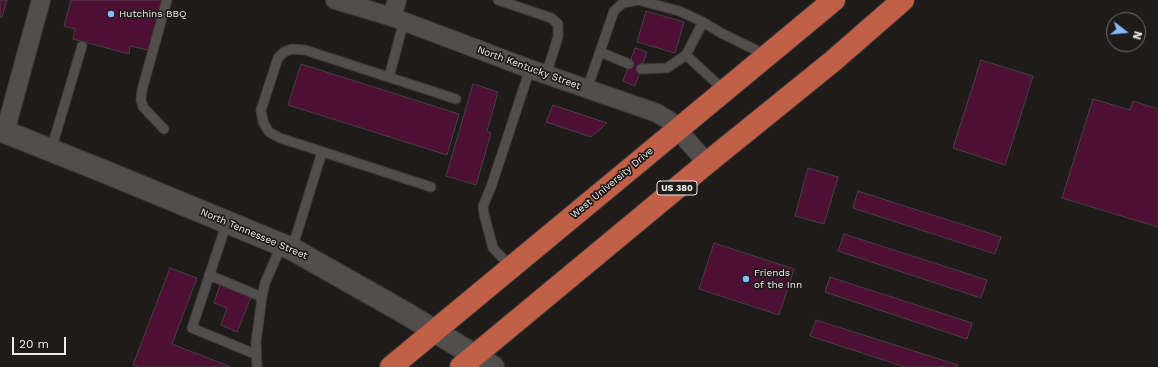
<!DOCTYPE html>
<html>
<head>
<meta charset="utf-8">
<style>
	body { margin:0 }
	#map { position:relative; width:1158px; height:367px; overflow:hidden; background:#201b1b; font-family:"Work Sans",sans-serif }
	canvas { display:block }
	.north { position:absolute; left:1106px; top:12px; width:40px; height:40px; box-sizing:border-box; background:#201b1b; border:1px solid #726e6e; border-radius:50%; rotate:106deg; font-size:11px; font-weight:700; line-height:16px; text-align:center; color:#eeebeb }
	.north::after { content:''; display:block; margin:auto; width:14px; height:18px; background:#86bbfb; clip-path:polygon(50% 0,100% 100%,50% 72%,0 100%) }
	.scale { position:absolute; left:12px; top:337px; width:54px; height:18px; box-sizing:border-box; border:2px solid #eeebeb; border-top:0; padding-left:5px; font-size:12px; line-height:14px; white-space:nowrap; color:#eeebeb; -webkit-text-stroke:3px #201b1b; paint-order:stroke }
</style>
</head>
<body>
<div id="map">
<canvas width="1158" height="367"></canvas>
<div class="north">N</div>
<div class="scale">20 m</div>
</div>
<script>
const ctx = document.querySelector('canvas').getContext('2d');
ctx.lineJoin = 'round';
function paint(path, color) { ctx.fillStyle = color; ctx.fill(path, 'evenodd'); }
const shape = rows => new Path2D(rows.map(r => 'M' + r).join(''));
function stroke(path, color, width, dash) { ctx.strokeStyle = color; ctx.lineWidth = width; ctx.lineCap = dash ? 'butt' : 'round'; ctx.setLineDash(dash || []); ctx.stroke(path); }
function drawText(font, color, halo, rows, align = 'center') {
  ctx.font = font + ' "Work Sans",sans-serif'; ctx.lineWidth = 3.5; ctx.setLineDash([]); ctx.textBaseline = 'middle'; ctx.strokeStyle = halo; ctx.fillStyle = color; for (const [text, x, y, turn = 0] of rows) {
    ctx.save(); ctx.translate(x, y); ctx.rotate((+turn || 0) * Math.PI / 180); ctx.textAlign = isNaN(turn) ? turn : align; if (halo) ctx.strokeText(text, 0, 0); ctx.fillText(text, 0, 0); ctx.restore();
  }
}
const building = shape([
	[0,0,7,0,2,17,0,17,0,0],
	[71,0,162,0,148,50,130,46,129,54,73,39,75,29,64,26,71,0],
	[646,11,684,22,675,53,637,42,646,11],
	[635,48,647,52,635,86,623,81,635,48],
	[981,60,1033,76,1005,165,953,148,981,60],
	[301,64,459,114,447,155,288,105,301,64],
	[473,84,498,92,487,131,491,133,476,185,446,176,473,84],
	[1093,99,1130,110,1133,101,1158,109,1158,227,1062,198,1093,99],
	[553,105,607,123,591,137,546,122,553,105],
	[808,168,838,177,824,224,795,216,808,168],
	[858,191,1001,237,995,254,853,208,858,191],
	[844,234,987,280,981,298,838,251,844,234],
	[714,243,794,269,779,315,699,289,714,243],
	[170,268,197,278,172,344,231,367,138,367,133,365,170,268],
	[830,277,972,323,967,339,825,292,830,277],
	[220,285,251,297,237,332,221,325,227,308,214,303,220,285],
	[816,320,958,365,957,367,905,367,810,336,816,320]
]);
const lane = shape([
	[498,0,551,18,558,24,558,37,546,75],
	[600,52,629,64],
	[686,55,703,22],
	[641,69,667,68,686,55,725,91],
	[389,77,404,21],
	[587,89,614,11,623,3,638,0,679,11,703,22,721,33,766,55],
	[164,129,143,107,141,100,142,90,167,0],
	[51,150,82,46],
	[431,187,280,138,269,132,263,122,261,110,278,58,284,52,292,49,305,50,456,99],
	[227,222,192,328,255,354],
	[292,249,322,152],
	[511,267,493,248,484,214,483,206,491,187,530,69],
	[209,275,262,297],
	[257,367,256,342,262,297,265,283,282,244]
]);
const street = shape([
	[335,0,392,17,530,69,657,113,670,121,707,163],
	[392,17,397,0],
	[5,132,41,0]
]);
const secondary = shape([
	[0,130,103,171,292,249,407,314,493,367]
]);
const highway = shape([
	[391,367,834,0],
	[461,367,707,163,833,61,903,0]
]);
const markers = [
	[111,14,4,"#86bbfb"],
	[746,279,4,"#86bbfb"]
];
const shields = [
	[677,188,40]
];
const shieldNames = [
	["US 380",677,188]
];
const poiNames = [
	["Hutchins BBQ",119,14],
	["Friends",754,273],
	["of the Inn",754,285]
];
const streetNames = [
	["North Kentucky Street",529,68,20],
	["West University Drive",612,183,-40],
	["North Tennessee Street",254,234,23]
];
paint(building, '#4e0f35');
stroke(building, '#454042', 1);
stroke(lane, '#3b3838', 11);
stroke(street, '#3b3838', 20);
stroke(secondary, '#3b3838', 24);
stroke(highway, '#3b3838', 24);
stroke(lane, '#534e4e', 9);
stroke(street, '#534e4e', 18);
stroke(secondary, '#534e4e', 22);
stroke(highway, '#c16047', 22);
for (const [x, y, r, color] of markers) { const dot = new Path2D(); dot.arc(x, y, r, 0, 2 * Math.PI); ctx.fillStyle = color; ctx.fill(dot); stroke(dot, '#201b1b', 1.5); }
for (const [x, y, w] of shields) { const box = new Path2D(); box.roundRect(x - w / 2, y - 7, w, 14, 3); ctx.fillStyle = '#201b1b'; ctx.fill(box); stroke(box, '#eeebeb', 1); }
drawText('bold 9px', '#eeebeb', null, shieldNames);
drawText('10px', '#eeebeb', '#201b1b', poiNames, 'left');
drawText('10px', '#eeebeb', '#201b1b', streetNames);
</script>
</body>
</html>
